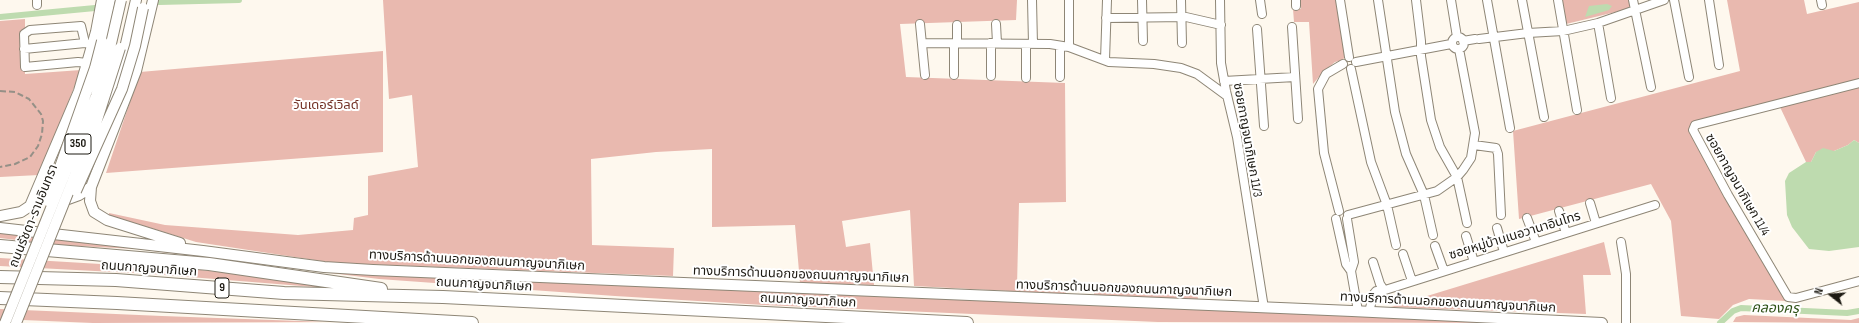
<!DOCTYPE html>
<html>
<head>
<meta charset="utf-8">
<style>
	body { margin:0 }
	#map { position:relative; width:1859px; height:323px; overflow:hidden; background:#fef8ee; font-family:"Sofia Sans Condensed",sans-serif }
	canvas { display:block }
	.north { position:absolute; left:1811px; top:275px; width:40px; height:40px; -webkit-text-stroke:3px #fff; paint-order:stroke; rotate:287deg; font-size:11px; font-weight:700; line-height:16px; text-align:center; color:#1d1a13 }
	.north::after { content:''; display:block; margin:auto; width:14px; height:18px; background:#1d1a13; clip-path:polygon(50% 0,100% 100%,50% 72%,0 100%) }
</style>
</head>
<body>
<div id="map">
<canvas width="1859" height="323"></canvas>
<div class="north">N</div>
</div>
<script>
const ctx = document.querySelector('canvas').getContext('2d');
ctx.lineJoin = 'round';
function paint(path, color) { ctx.fillStyle = color; ctx.fill(path, 'evenodd'); }
const shape = rows => new Path2D(rows.map(r => 'M' + r).join(''));
function stroke(path, color, width, dash) { ctx.strokeStyle = color; ctx.lineWidth = width; ctx.lineCap = dash ? 'butt' : 'round'; ctx.setLineDash(dash || []); ctx.stroke(path); }
function drawText(font, color, halo, rows, align = 'center') {
  ctx.font = font + ' "Sofia Sans Condensed","Noto Sans Thai",sans-serif'; ctx.lineWidth = 4; ctx.setLineDash([]); ctx.textBaseline = 'middle'; ctx.strokeStyle = halo; ctx.fillStyle = color; for (const [text, x, y, turn = 0] of rows) {
    ctx.save(); ctx.translate(x, y); ctx.rotate((+turn || 0) * Math.PI / 180); ctx.textAlign = isNaN(turn) ? turn : align; if (halo) ctx.strokeText(text, 0, 0); ctx.fillText(text, 0, 0); ctx.restore();
  }
}
const green = shape([
	[383,0,1017,0,1016,20,900,24,906,77,1065,83,1066,202,1019,203,1017,286,1066,288,1066,294,914,286,910,210,842,221,846,247,870,243,874,285,800,283,795,225,712,227,712,149,656,152,591,159,592,245,674,248,673,276,334,263,196,242,109,215,109,213,165,225,298,235,353,230,354,218,368,215,368,176,418,167,412,95,389,99],
	[1300,0,1336,0,1345,56,1343,60,1335,62,1323,72,1313,84,1309,22,1294,22,1293,9,1301,9],
	[1561,0,1630,0,1631,6,1628,9,1566,24],
	[1727,0,1804,0,1807,14,1859,2,1859,81,1694,122,1690,133,1786,301,1749,299,1733,305,1719,319,1681,316,1671,221,1651,184,1519,219,1513,131,1740,71],
	[25,19,25,74,81,70,39,175,0,177,0,21],
	[383,51,383,152,106,173,140,72],
	[1859,86,1859,143,1854,140,1848,145,1834,151,1816,152,1811,162,1806,162,1780,107],
	[0,231,269,263,1538,323,1158,322,764,305,615,296,379,279,137,249,57,245,0,238],
	[1604,242,1611,275,1583,275,1586,314,1391,307],
	[0,258,201,270,328,284,327,288,152,274,0,266],
	[1094,289,1197,292,1198,299,1094,296],
	[0,309,162,316,328,322,93,323,0,319],
	[1744,315,1851,320,1859,318,1859,323,1733,322,1736,317]
]);
const water = shape([
	[1607,4,1612,6,1609,10,1585,17,1589,6],
	[1854,140,1859,143,1859,247,1829,251,1809,249,1792,227,1787,215,1785,181,1789,173,1806,162,1811,162,1816,152,1823,148,1834,151,1848,145]
]);
const canal = shape([
	[159,2,239,0],
	[0,17,95,8],
	[1720,323,1733,311,1741,308,1847,313,1859,311]
]);
const minorTunnel = shape([
	[1376,302,1377,296]
]);
const minor = shape([
	[37,0,37,5],
	[1032,0,1033,44],
	[1142,0,1143,41],
	[1181,0,1182,43],
	[1220,0,1221,63,1226,91,1237,137,1264,308],
	[1260,0,1262,14],
	[1296,0,1296,6],
	[1340,0,1349,57],
	[1378,0,1395,112,1406,154,1424,195,1433,235],
	[1416,0,1421,41,1421,56,1431,120,1440,147,1457,177,1467,223],
	[1451,0,1457,37],
	[1487,0,1510,128],
	[1522,0,1544,117],
	[1558,0,1577,110],
	[1633,0,1651,87],
	[1674,0,1689,77],
	[1709,0,1719,65],
	[1821,0,1822,5],
	[1106,18,1186,17,1221,25],
	[1598,23,1611,98],
	[920,24,925,75],
	[996,24,997,43],
	[957,25,957,43],
	[1292,27,1298,119],
	[1257,29,1264,126],
	'1452 43a6 6 0 1 1 12 0a6 6 0 1 1-12 0Z',
	[1479,39,1528,33,1563,31,1598,23,1664,0],
	[1463,41,1475,39],
	[922,43,1050,44,1069,47,1109,62,1154,64,1181,68,1197,74,1227,96],
	[1026,44,1026,78],
	[1069,47,1069,0],
	[24,49,85,43],
	[1105,60,1107,0],
	[1356,62,1451,44],
	[87,63,78,62,25,67,24,34,30,30,81,26,85,43,92,45],
	[1351,69,1371,162,1387,205,1396,245],
	[954,75,954,43],
	[991,76,991,43],
	[1060,77,1060,46],
	[1224,81,1295,77],
	[1859,83,1695,125,1693,130,1728,195,1788,297,1796,298,1859,281],
	[1474,145,1496,148,1498,154,1501,215],
	[1590,203,1596,223],
	[1339,211,1324,153,1318,89,1326,74,1343,64],
	[1559,211,1566,233],
	[1348,215,1437,191,1457,177,1463,170,1471,158,1475,133,1459,49],
	[1527,218,1536,242],
	[1336,219,1346,264,1351,271],
	[1347,219,1354,262,1351,271,1358,311],
	[1497,228,1504,252],
	[1466,236,1474,262],
	[1621,242,1626,274,1626,323],
	[1435,246,1444,271],
	[1403,254,1412,281],
	[1373,262,1380,284,1384,290],
	[1372,296,1376,291,1382,291,1655,205],
	[1369,312,1372,300]
]);
const major = shape([
	[153,0,136,71,91,187,90,201,94,212,107,220,180,243],
	[102,41,110,0],
	[111,109,136,0],
	[43,177,46,188,56,197,68,199,79,195,91,187],
	[0,216,21,212,30,206,79,91,96,32,102,0],
	[0,228,203,251,324,267,373,270,1352,311,1602,323]
]);
const highway = shape([
	[0,246,209,264,381,289],
	[0,277,116,280,284,293,443,297,967,323],
	[0,298,117,303,472,323]
]);
const rail = shape([
	[0,91,15,92,29,99,41,114,43,121,42,134,38,146,30,157,15,164,0,167]
]);
const majorBridge = shape([
	[76,191,122,89,135,46,143,8],
	[48,201,95,68,102,41],
	[5,323,96,96,110,48,121,0],
	[16,323,97,120,120,48]
]);
const shields = [
	[78,144,26],
	[222,288,14]
];
const shieldNames = [
	["350",78,144],
	["9",222,288]
];
const parkNames = [
	["วันเดอร์เวิลด์",326,106]
];
const streetNames = [
	["ซอยกาญจนาภิเษก 11/3",1247,140,80],
	["ซอยกาญจนาภิเษก 11/4",1737,185,60],
	["ถนนรัชดา-รามอินทรา",34,216,-68],
	["ซอยหมู่บ้านเนอวานาอินโทร",1515,236,-17],
	["ทางบริการด้านนอกของถนนกาญจนาภิเษก",477,261,3],
	["ถนนกาญจนาภิเษก",149,269,4],
	["ทางบริการด้านนอกของถนนกาญจนาภิเษก",801,275,2],
	["ถนนกาญจนาภิเษก",484,285,3],
	["ทางบริการด้านนอกของถนนกาญจนาภิเษก",1124,289,2],
	["ถนนกาญจนาภิเษก",808,301,3],
	["ทางบริการด้านนอกของถนนกาญจนาภิเษก",1448,303,3]
];
const waterNames = [
	["คลองครุ",1775,309,1]
];
paint(green, '#e9b9af');
paint(water, '#bedbaf');
stroke(canal, '#bedbaf', 6);
stroke(minorTunnel, '#dcd7cd', 8, [8, 4]);
stroke(minor, '#8e8676', 10);
stroke(major, '#8e8676', 12);
stroke(highway, '#8e8676', 14);
stroke(minor, '#fff', 8);
stroke(major, '#fff', 10);
stroke(highway, '#fff', 12);
stroke(rail, '#959087', 2, [6, 3]);
stroke(majorBridge, '#8e8676', 12, []);
stroke(majorBridge, '#fff', 10);
for (const [x, y, w] of shields) { const box = new Path2D(); box.roundRect(x - w / 2, y - 10, w, 20, 3); ctx.fillStyle = '#fff'; ctx.fill(box); stroke(box, '#1d1a13', 1); }
drawText('bold 12px', '#1d1a13', null, shieldNames);
drawText('13px', '#733125', '#fff', parkNames);
drawText('13px', '#1d1a13', '#fff', streetNames);
drawText('italic 14px', '#2f5217', '#fff', waterNames);
</script>
</body>
</html>
